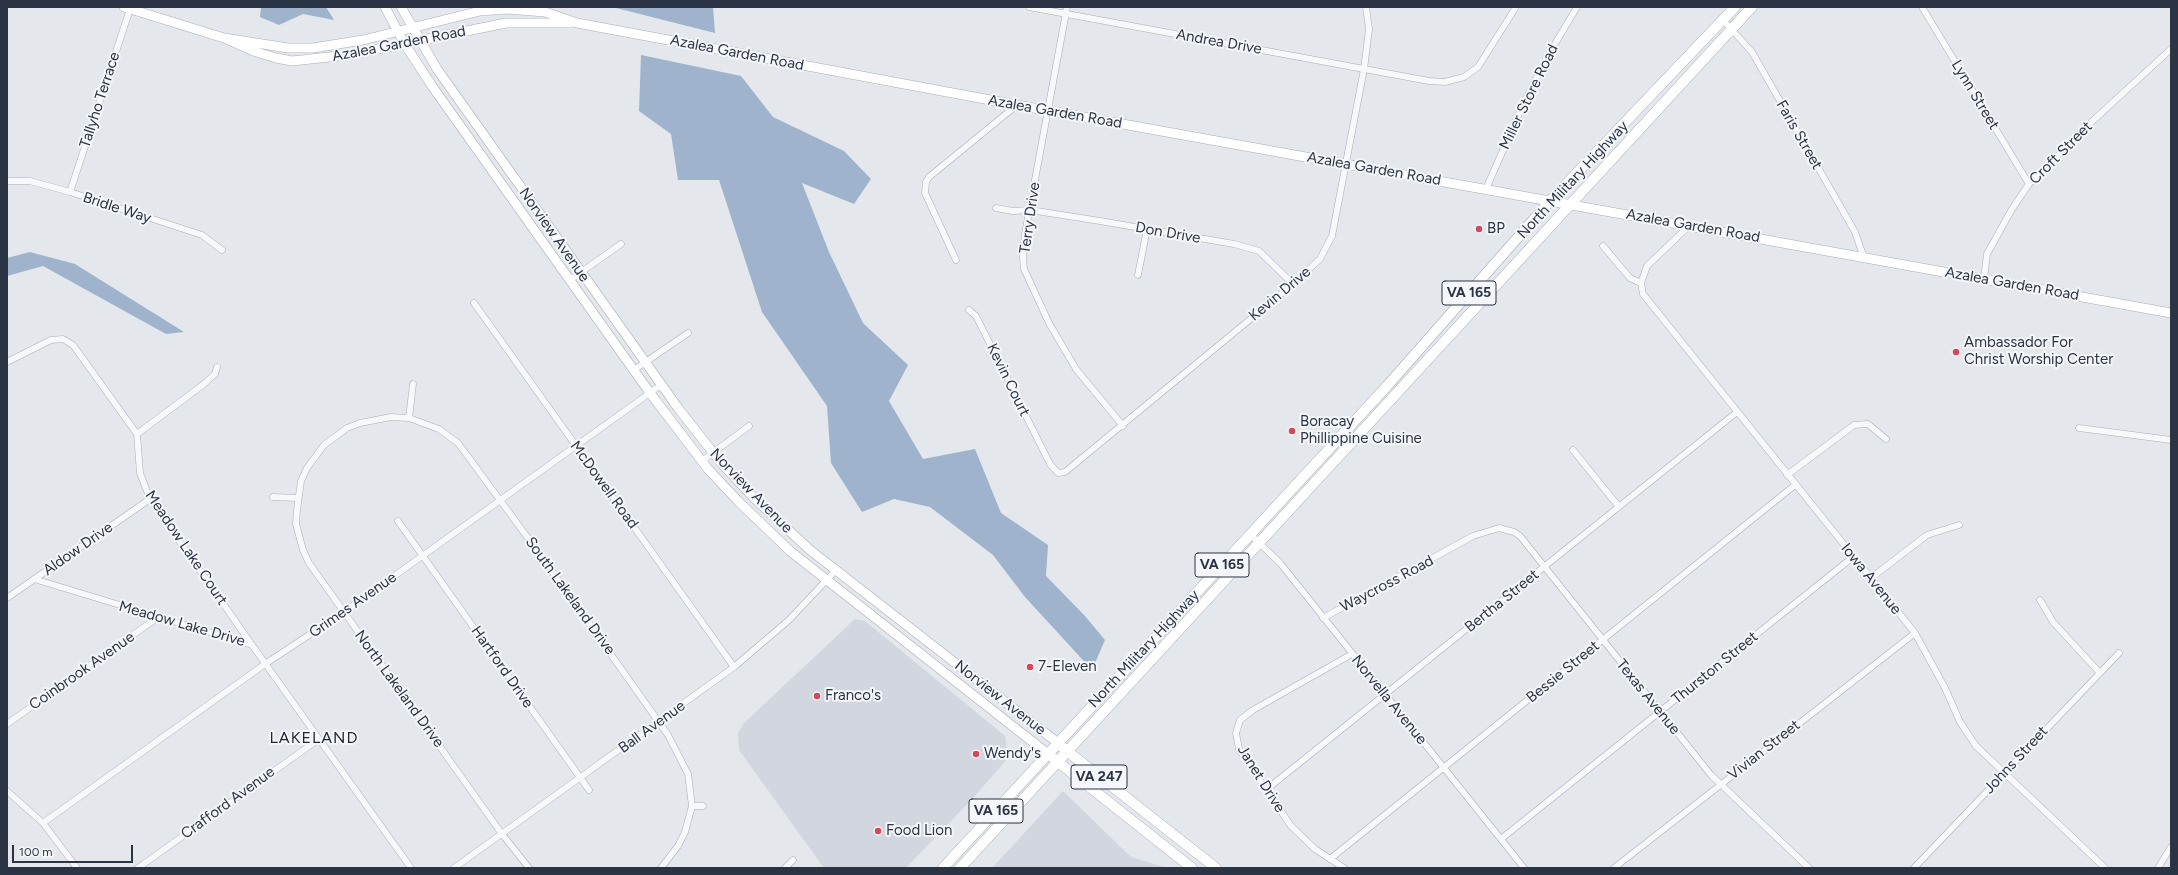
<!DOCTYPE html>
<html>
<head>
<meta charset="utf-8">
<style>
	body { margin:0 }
	#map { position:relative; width:2178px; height:875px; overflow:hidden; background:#e4e7ec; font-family:Figtree,sans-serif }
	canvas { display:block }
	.frame { position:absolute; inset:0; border:8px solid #2b3445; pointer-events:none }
	.scale { position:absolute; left:12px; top:845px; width:121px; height:18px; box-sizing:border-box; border:2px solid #2b3445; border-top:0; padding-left:5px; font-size:12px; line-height:14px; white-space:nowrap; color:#2b3445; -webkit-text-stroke:3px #f4f6f9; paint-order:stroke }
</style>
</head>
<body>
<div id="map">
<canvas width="2178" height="875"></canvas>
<div class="frame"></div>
<div class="scale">100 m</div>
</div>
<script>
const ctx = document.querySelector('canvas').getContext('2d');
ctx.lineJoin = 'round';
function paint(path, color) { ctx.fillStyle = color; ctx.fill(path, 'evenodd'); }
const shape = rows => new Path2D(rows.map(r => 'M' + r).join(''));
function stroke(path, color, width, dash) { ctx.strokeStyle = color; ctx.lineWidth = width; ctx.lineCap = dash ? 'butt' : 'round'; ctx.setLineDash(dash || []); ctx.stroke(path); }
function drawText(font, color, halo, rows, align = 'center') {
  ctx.font = font + ' Figtree,sans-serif'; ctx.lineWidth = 4; ctx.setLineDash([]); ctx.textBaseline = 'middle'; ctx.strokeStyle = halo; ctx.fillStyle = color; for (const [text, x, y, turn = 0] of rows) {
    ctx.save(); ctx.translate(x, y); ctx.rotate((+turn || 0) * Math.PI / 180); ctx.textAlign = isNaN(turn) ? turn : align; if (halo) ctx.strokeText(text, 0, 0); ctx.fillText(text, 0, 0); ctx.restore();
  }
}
const built = shape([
	[855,619,865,621,1005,736,1008,758,974,797,906,868,824,868,739,750,738,733,744,723],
	[1063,791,1131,857,1167,868,992,868]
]);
const water = shape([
	[261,7,326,7,334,20,303,14,279,25,260,17],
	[616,7,713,7,715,33,616,8],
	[641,55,741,76,773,117,844,151,871,179,854,204,802,183,829,252,863,323,908,365,889,401,923,459,975,449,1001,513,1048,545,1046,576,1085,616,1105,640,1092,670,1025,597,993,555,930,507,894,499,862,512,831,463,827,406,762,312,719,180,678,180,671,134,639,111],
	[30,252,75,264,184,332,166,334,43,266,7,276,7,258]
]);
const minor = shape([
	[1029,7,1429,81,1445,82,1464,77,1478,67,1516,7],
	[1067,7,1025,234,1023,257,1024,269,1049,323,1076,369,1123,426],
	[1922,7,2029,184],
	[1723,20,1752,52,1855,232,1864,258],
	[7,181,30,181,70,192,202,235,222,250],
	[1486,189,1520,111,1546,59,1577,7],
	[70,192,130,9],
	[996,208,1013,211,1030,210,1100,221,1234,244,1259,251,1293,284],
	[1689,226,1647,266,1641,283,1643,294,1915,633,1945,688,1960,722,1976,746,2105,868],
	[1603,246,1630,278,1641,283],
	[956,260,925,193,926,182,929,177,1017,105],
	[1138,275,1147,229],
	[1984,279,1987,254,2012,209,2029,184,2086,127,2171,49],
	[570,280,621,244],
	[474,303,734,667],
	[969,310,976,316,1050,464,1058,473,1065,472,1293,284,1320,259,1332,236,1364,69,1369,29,1366,7],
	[7,362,51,340,63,339,73,345,137,434,140,473,150,499,252,645],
	[634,370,688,333],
	[409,418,413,384],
	[2079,428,2171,440],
	[137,434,204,384,215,374,217,367],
	[1573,450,1619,507],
	[702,461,749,426],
	[1787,475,1854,425,1868,424,1886,439],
	[273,497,298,498],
	[398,521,589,790],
	[1250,534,1280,563,1524,868],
	[1871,578,1927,535,1959,525],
	[34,579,252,645,411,868],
	[7,598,150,499],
	[2040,600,2053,622,2099,672],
	[1323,618,1473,536,1499,528,1514,532,1520,536,1711,775,1809,868],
	[7,724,157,618],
	[1267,789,1737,412],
	[7,791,43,823,77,868],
	[692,806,703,806],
	[43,823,265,664,344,612,661,385],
	[1501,839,1853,557],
	[1330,859,1795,485],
	[138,868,319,739],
	[454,868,734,667,789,620,836,570],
	[529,868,502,834,344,612,309,563,303,550,296,524,297,510,301,481,307,468,324,445,347,428,360,423,391,417,409,418,439,429,458,443,539,553,668,735,688,774,692,806,685,832,678,846,661,868],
	[785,868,793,860],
	[1344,868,1315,849,1291,826,1239,749,1236,733,1240,720,1253,710,1352,654],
	[1614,868,1915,633],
	[1914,868,2119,653],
	[2158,868,2171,847]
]);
const secondary = shape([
	[124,7,224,38,253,51,276,58,292,61,348,55,506,23,570,23],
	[385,7,404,43,432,86,650,393,708,469,738,501,790,551,1048,754],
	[401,7,437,69,678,408,722,464,755,499,810,550,1058,743],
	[224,38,288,48,313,48,363,40,480,11,507,9,545,12,577,23,1017,105,2171,313]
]);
const primary = shape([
	[1062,747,1216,868],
	[1053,758,1192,868],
	[943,868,1387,386,1550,201,1735,7],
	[960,868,1752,7]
]);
const markers = [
	[1479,229,4,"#d1495b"],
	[1956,352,4,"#d1495b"],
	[1292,431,4,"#d1495b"],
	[1030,667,4,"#d1495b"],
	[817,696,4,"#d1495b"],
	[976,754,4,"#d1495b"],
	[878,831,4,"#d1495b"]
];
const shields = [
	[1469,293,54],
	[1222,565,54],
	[1099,777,56],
	[996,811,54]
];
const shieldNames = [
	["VA 165",1469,293],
	["VA 165",1222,565],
	["VA 247",1099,777],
	["VA 165",996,811]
];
const streetNames = [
	["Andrea Drive",1219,42,10],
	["Azalea Garden Road",399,44,-11],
	["Azalea Garden Road",737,53,11],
	["Lynn Street",1975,95,59],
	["Miller Store Road",1529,97,-64],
	["Tallyho Terrace",100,100,-72],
	["Azalea Garden Road",1055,112,10],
	["Faris Street",1799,135,60],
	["Croft Street",2061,153,-45],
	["Azalea Garden Road",1374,169,10],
	["North Military Highway",1573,180,-47],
	["Bridle Way",117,208,18],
	["Terry Drive",1030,218,-82],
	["Azalea Garden Road",1693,226,10],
	["Don Drive",1168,233,10],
	["Norview Avenue",554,235,55],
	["Azalea Garden Road",2012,284,10],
	["Kevin Drive",1280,294,-40],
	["Kevin Court",1008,380,64],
	["McDowell Road",604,485,54],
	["Norview Avenue",751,491,46],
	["Meadow Lake Court",186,548,56],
	["Aldow Drive",78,549,-35],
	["Iowa Avenue",1871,579,51],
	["Waycross Road",1387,584,-28],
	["South Lakeland Drive",570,596,54],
	["Bertha Street",1502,601,-39],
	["Grimes Avenue",353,605,-35],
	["Meadow Lake Drive",182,624,16],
	["North Military Highway",1144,649,-47],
	["Hartford Drive",502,667,55],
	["Thurston Street",1715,668,-39],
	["Coinbrook Avenue",82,671,-35],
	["Bessie Street",1563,672,-39],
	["North Lakeland Drive",399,689,54],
	["Texas Avenue",1648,697,51],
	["Norview Avenue",1000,698,38],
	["Norvella Avenue",1389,700,51],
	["Ball Avenue",652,727,-36],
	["Vivian Street",1764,750,-38],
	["Johns Street",2016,760,-47],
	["Janet Drive",1261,779,58],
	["Crafford Avenue",228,803,-36]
];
const poiNames = [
	["BP",1487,229],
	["Ambassador For",1964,343],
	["Christ Worship Center",1964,360],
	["Boracay",1300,422],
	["Phillippine Cuisine",1300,439],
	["7-Eleven",1038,667],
	["Franco's",825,696],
	["Wendy's",984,754],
	["Food Lion",886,831]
];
const neighbourhoodNames = [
	["LAKELAND",314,738]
];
paint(built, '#d2d6de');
paint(water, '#9fb4cc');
stroke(minor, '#a9aeb7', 7);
stroke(secondary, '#a9aeb7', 10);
stroke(primary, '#a3abb8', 11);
stroke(minor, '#f7f8fa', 6);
stroke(secondary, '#fff', 9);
stroke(primary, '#fff', 10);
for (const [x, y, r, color] of markers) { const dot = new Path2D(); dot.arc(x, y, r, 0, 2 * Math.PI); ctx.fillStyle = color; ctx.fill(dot); stroke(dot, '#f4f6f9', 1.5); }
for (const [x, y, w] of shields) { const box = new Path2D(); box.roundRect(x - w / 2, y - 12, w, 24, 3); ctx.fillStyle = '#f4f6f9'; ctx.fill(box); stroke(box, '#2b3445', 1); }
drawText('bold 14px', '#2b3445', null, shieldNames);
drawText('15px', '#2b3445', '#f4f6f9', streetNames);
drawText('15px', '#2b3445', '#f4f6f9', poiNames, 'left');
ctx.letterSpacing = '1px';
drawText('16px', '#1d2536', '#f4f6f9', neighbourhoodNames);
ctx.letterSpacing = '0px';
</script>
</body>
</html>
